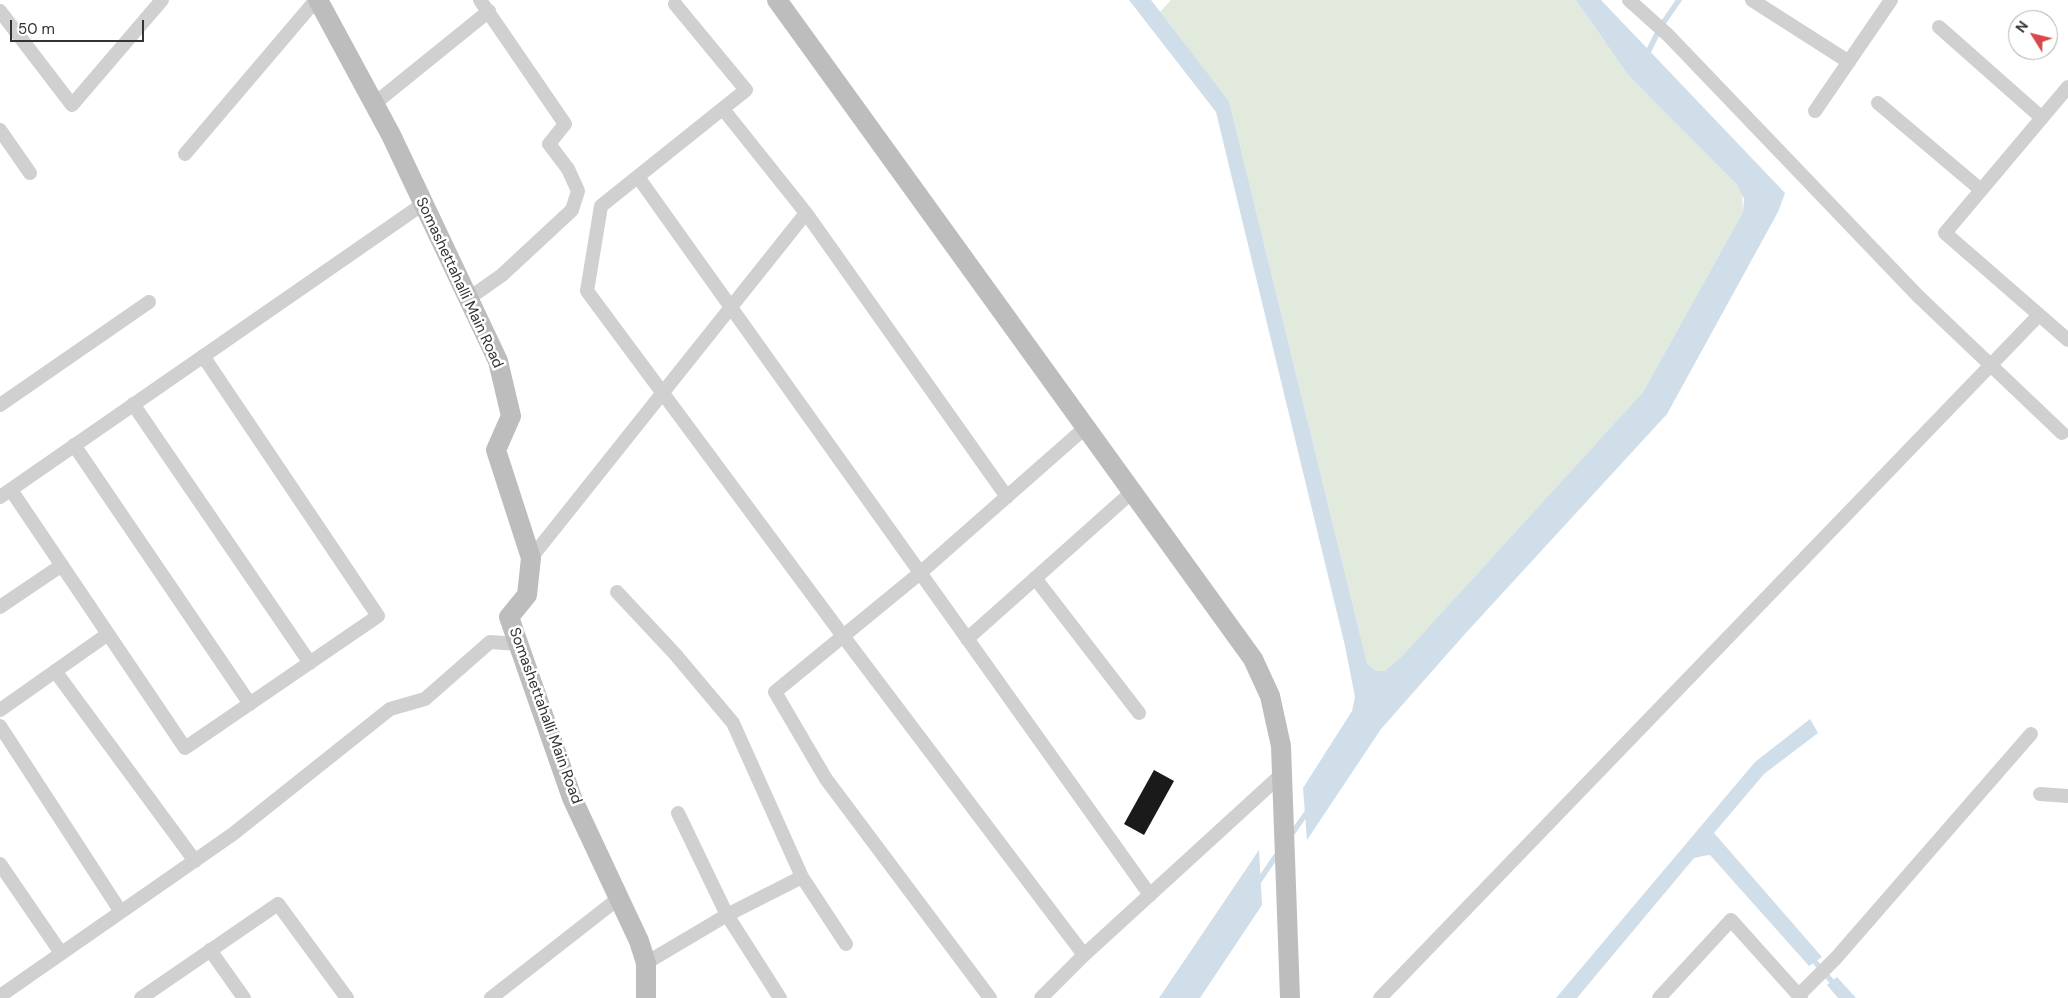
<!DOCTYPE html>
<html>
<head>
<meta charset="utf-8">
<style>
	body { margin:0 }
	#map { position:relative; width:2068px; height:998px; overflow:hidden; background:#fff; font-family:"DM Sans",sans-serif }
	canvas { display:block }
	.north { position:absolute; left:2008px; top:10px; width:50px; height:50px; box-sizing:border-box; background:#fff; border:1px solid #adadad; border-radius:50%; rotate:306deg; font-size:14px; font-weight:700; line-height:20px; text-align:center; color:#333 }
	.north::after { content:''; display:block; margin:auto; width:18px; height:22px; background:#d6494b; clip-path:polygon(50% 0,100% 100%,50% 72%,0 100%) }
	.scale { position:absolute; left:10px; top:20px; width:134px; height:22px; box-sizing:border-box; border:2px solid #333; border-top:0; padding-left:6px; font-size:15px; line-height:18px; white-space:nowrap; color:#333; -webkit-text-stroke:4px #fff; paint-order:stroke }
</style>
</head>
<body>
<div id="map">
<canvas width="2068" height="998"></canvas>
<div class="north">N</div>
<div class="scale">50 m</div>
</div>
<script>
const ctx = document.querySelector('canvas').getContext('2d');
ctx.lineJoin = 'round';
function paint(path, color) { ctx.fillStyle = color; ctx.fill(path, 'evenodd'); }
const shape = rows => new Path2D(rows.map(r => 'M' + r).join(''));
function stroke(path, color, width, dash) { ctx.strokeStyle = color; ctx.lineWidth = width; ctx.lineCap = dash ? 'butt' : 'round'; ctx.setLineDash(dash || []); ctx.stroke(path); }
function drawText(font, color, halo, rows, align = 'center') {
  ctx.font = font + ' "DM Sans",sans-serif'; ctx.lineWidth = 5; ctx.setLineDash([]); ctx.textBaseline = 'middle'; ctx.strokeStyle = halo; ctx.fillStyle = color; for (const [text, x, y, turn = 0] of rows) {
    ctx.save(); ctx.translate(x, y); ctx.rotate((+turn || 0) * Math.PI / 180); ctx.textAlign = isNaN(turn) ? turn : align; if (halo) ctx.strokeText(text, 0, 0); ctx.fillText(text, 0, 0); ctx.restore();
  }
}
const green = shape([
	[1171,0,1576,0,1628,75,1738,186,1742,193,1743,212,1643,392,1402,656,1385,671,1376,671,1367,663,1229,101,1160,12]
]);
const water = shape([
	[1129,0,1151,0,1229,101,1367,663,1376,671,1385,671,1402,656,1643,392,1743,212,1744,199,1738,186,1628,75,1576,0,1601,0,1785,193,1778,212,1667,414,1464,635,1381,729,1307,840,1303,788,1352,711,1355,697,1345,646,1216,112],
	[1810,719,1818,733,1764,774,1714,833,1822,957,1809,966,1710,855,1703,856,1694,858,1577,998,1556,998,1755,762],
	[1259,850,1262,905,1200,998,1159,998],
	[1837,977,1856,998,1838,998,1827,985]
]);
const stream = shape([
	[1646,56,1661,26,1679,0],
	[1291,835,1310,808],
	[1257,884,1278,853],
	[1810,956,1846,998]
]);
const building = shape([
	[1154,770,1174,781,1144,835,1124,824]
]);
const street = shape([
	[1629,0,1668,35,1918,296,2062,433],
	[1752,0,1849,62],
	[675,4,746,90,601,206,587,291,843,636,1084,955],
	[0,11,72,105,162,0],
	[1939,27,2042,118],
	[2068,87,1945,233,2068,340],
	[1878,103,1981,190],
	[374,104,489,11],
	[723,109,806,213,1007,497],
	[1815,111,1891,0],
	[0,130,30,173],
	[185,154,316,0],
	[638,177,1150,895],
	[468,299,502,275,572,210,578,191,568,169,549,144,565,124,480,0],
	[133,404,310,663],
	[0,405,149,302],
	[74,445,250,704],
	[11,490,185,748,378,616,203,356],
	[0,497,423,204],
	[531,558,806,213],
	[1035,578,1139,713],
	[617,592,675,654,733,723,802,877,846,944],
	[0,607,62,565],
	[967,639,1132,492],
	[55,671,195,861],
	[0,710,108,634],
	[0,726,121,912],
	[2040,794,2068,796],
	[678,813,727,915,780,998],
	[0,864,61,953],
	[210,950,244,998],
	[646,963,727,915,802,877],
	[1799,995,1836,958,2031,734],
	[0,996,233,834,390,709,425,699,490,642,518,644],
	[141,998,278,904,347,998],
	[491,998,619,898],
	[990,998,826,779,775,692,920,573,1086,427],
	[1041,998,1084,955,1282,774],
	[1380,998,2039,315],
	[1659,998,1731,920,1801,998]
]);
const secondary = shape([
	[318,0,391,135,498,361,511,416,496,450,531,558,527,595,509,617,572,798,639,941,646,963,646,998],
	[777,0,1253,659,1270,696,1281,746,1290,998]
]);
const streetNames = [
	["Somashettahalli Main Road",459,283,65],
	["Somashettahalli Main Road",545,716,70]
];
paint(green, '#e2e9dd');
paint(water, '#cfdee9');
stroke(stream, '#cfdee9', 5.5);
paint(building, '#1a1a1a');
stroke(street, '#d0d0d0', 14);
stroke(secondary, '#bdbdbd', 20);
drawText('15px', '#333', '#fff', streetNames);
</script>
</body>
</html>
